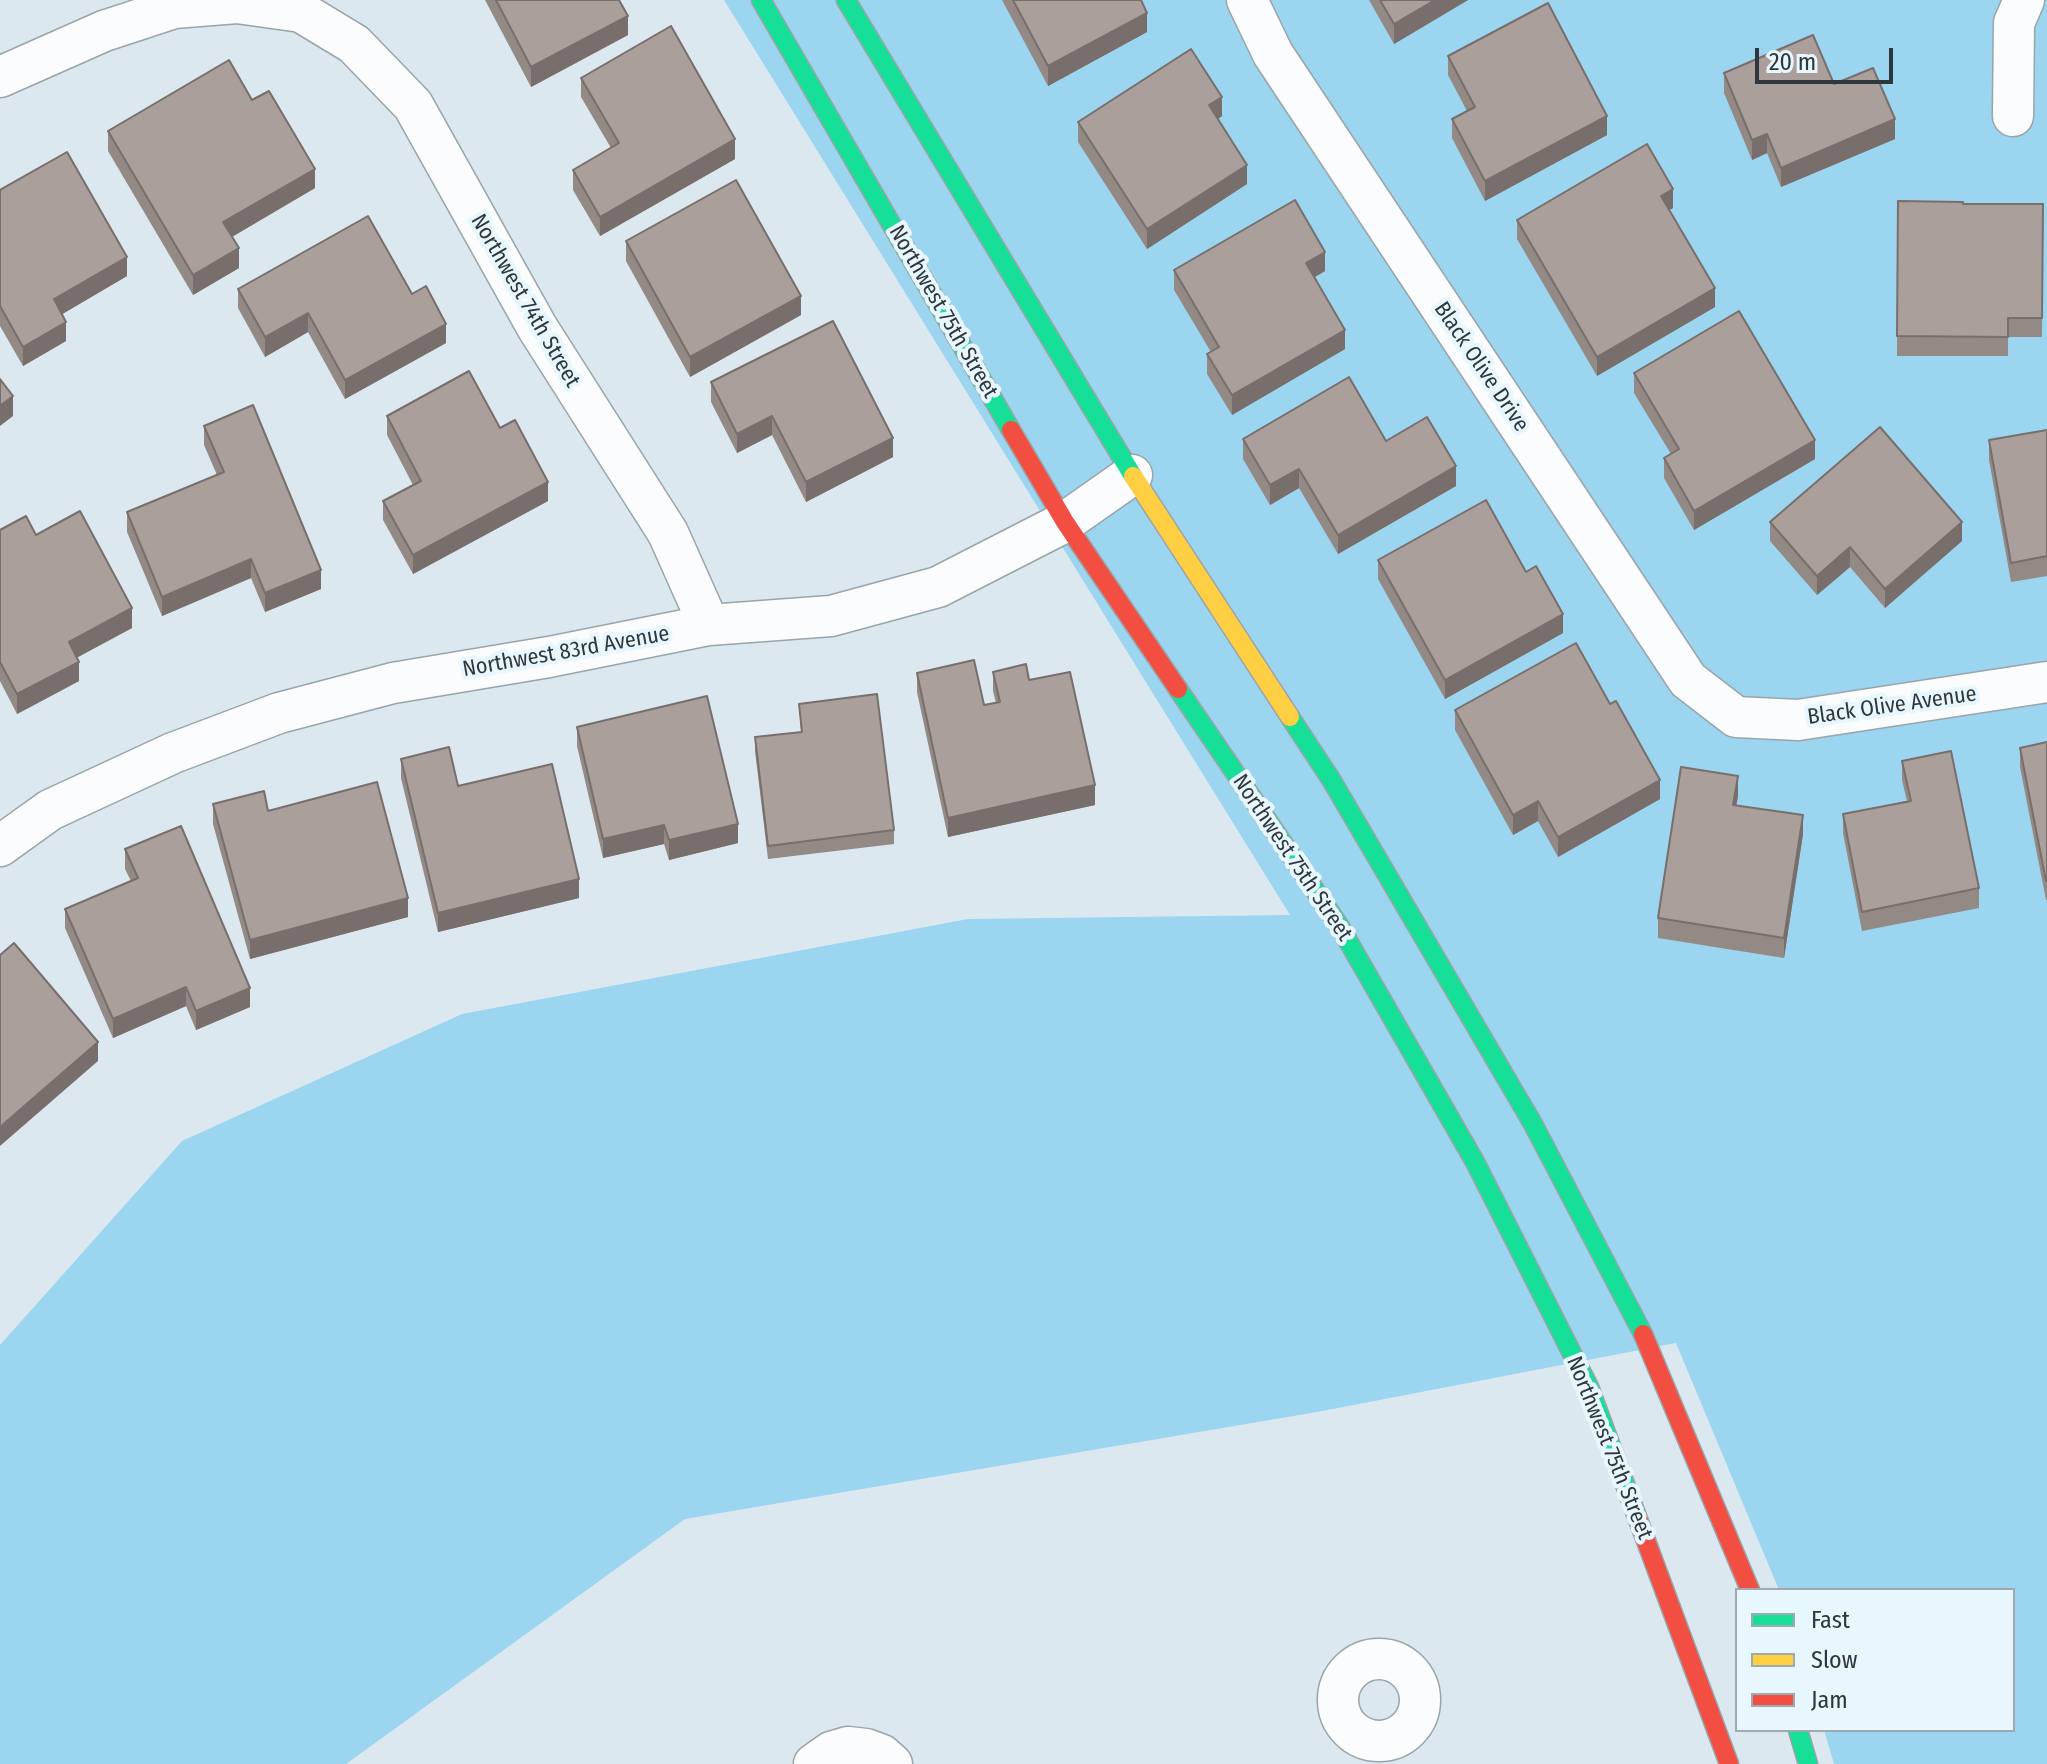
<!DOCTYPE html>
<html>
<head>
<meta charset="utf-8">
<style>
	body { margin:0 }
	#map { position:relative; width:2047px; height:1764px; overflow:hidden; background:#dbe8ef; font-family:"Fira Sans Condensed",sans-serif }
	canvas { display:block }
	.legend { position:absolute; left:1735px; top:1588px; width:280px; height:144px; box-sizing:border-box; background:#e8f6fe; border:2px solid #9eaab0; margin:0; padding:10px 14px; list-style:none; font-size:24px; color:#2e383c }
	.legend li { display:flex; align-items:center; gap:16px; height:40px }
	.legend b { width:40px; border:2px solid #9eaab0 }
	.scale { position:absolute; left:1755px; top:48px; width:138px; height:36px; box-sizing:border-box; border:4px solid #2e383c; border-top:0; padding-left:10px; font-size:24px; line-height:28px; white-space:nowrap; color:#2e383c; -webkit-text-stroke:6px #e8f6fe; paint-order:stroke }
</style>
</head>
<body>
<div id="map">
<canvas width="2047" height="1764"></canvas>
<ul class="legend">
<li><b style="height:10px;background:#16e098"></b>Fast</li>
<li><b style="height:10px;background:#ffcf43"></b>Slow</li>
<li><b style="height:10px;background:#f24e42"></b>Jam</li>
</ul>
<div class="scale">20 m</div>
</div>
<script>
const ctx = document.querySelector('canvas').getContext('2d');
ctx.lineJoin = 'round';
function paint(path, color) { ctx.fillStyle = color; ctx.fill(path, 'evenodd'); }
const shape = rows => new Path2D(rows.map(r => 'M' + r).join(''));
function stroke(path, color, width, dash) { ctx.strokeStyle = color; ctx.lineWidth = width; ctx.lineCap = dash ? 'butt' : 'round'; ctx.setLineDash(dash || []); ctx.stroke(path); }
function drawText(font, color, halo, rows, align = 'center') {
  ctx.font = font + ' "Fira Sans Condensed",sans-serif'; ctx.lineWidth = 8; ctx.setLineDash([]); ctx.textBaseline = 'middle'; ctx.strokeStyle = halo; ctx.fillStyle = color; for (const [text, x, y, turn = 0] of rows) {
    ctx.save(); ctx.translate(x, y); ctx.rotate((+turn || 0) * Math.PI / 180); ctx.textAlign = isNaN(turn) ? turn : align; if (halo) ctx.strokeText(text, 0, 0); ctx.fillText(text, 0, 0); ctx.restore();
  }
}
const green = shape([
	[724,0,2047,0,2047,1764,1834,1764,1824,1730,2013,1730,2013,1590,1779,1590,1676,1343,1317,1412,685,1519,346,1764,0,1764,0,1345,182,1141,462,1014,968,919,1290,915]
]);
const street = shape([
	[1247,0,1273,54,1688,680,1736,717,1798,720,2047,682],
	[0,77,104,31,174,8,237,3,301,12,354,44,413,105,537,327,668,533,709,625],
	[2013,116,2014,23,2024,0],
	[0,846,50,810,173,753,279,713,393,683,549,657,709,625,831,616,938,587,1065,522,1132,475],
	'1338 1700a41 41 0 1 1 82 0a41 41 0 1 1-82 0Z',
	[814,1764,831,1752,848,1747,866,1749,882,1755,892,1764]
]);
const fast = shape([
	[761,0,1011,430],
	[846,0,1133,476],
	[1178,689,1340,927,1475,1162,1589,1387,1636,1514],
	[1290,717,1332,781,1533,1124,1643,1334],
	[1798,1730,1808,1764]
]);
const slow = shape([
	[1133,476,1290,717]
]);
const jam = shape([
	[1011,430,1065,522,1178,689],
	[1643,1334,1750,1590],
	[1636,1514,1729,1764]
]);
const wall = shape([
	[485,0,619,0,628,35,531,87],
	[1002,0,1141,0,1147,32,1048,86],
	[1369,0,1468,0,1394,44],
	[1448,56,1607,135,1485,201,1452,138,1452,119,1467,111,1448,75],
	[1724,73,1834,84,1895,139,1781,187,1767,153,1752,160,1724,93],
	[581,78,735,159,600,236,573,190,573,170,611,148,581,97],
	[252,100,315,188,232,237,239,268,193,295,108,151,108,131],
	[1222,116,1218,119,1247,184,1147,249,1078,142,1078,122],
	[0,190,127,276,62,314,66,341,23,366,0,326],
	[1898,201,1963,204,2043,204,2042,337,2008,337,2008,356,1897,356],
	[1673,208,1669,210,1715,307,1597,376,1517,239,1517,220],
	[626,241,801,315,690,377,626,261],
	[1174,270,1325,271,1315,277,1345,349,1232,415,1207,374,1207,354,1211,352,1174,290],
	[238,289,412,294,446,343,345,399,308,332,265,357,238,308],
	[1634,373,1815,459,1694,530,1664,478,1664,458,1671,454,1634,393],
	[711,382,893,457,806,502,772,435,737,453,711,402],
	[387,416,500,428,548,501,413,574,383,520,383,501,413,485,387,435],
	[204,426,321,589,265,612,251,578,162,616,127,532,127,512,217,475,204,445],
	[2047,430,2047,576,2011,582,1989,460,1989,440],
	[1243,439,1386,441,1456,486,1338,554,1299,488,1270,505,1243,459],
	[1770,522,1962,541,1885,608,1850,567,1817,595,1770,541],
	[0,530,36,535,132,628,77,657,79,681,17,714,0,681],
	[1378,560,1526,572,1563,633,1445,699,1378,579],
	[993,672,1029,680,1095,805,948,837,917,692,917,673,984,705,996,703,993,691],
	[799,704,894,830,894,844,768,859,755,751,755,737,801,732],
	[1455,710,1660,799,1558,857,1538,821,1513,835,1455,730],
	[577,727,738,843,669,860,664,844,603,858,577,746],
	[2047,742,2047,900,2046,900,2020,767,2020,748],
	[401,759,458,786,579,898,438,932,401,778],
	[1902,761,1979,888,1979,908,1862,931,1843,833,1843,814,1907,801,1902,780],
	[1738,796,1736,805,1803,834,1784,958,1658,938,1658,918],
	[213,804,268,811,408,917,250,959,213,824],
	[125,849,250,1007,196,1030,186,1006,113,1038,65,928,65,909,131,881,125,869]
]);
const shadedWall = shape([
	[1435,0,1468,0,1394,44,1394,24],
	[1147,13,1147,32,1048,86,1048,66],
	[628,16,628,35,531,87,531,67],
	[1222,97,1222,116,1209,125,1209,105],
	[1607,116,1607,135,1485,201,1485,181],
	[1895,119,1895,139,1781,187,1781,168],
	[1767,134,1767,153,1752,160,1752,140],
	[735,139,735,159,600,236,600,217],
	[1247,165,1247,184,1147,249,1147,229],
	[315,169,315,188,223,242,223,222],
	[1673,189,1673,208,1661,215,1661,196],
	[239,248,239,268,193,295,193,275],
	[1325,252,1325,271,1306,282,1306,263],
	[127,257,127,276,54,319,54,299],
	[1715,288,1715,307,1597,376,1597,357],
	[801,296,801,315,690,377,690,357],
	[308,313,308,332,265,357,265,337],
	[66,322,66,341,23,366,23,347],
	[446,324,446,343,345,399,345,380],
	[1345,330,1345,349,1232,415,1232,395],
	[13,396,13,416,0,426,0,406],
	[772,416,772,435,737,453,737,434],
	[893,438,893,457,806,502,806,482],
	[1815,440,1815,459,1694,530,1694,511],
	[1456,466,1456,486,1338,554,1338,535],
	[1299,469,1299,488,1270,505,1270,485],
	[548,482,548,501,413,574,413,555],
	[1962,522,1962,541,1885,608,1885,589],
	[1850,547,1850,567,1817,595,1817,576],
	[251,559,251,578,162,616,162,597],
	[321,570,321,589,265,612,265,593],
	[132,608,132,628,69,662,69,642],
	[1563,614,1563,633,1445,699,1445,680],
	[79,662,79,681,17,714,17,694],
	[1738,776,1738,796,1733,824,1733,805],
	[1660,780,1660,799,1558,857,1558,837],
	[1095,785,1095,805,948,837,948,818],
	[1538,801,1538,821,1513,835,1513,815],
	[1803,815,1803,834,1784,958,1784,938],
	[738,824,738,843,669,860,669,840],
	[664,825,664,844,603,858,603,839],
	[579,879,579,898,438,932,438,913],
	[408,898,408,917,250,959,250,940],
	[186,987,186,1006,113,1038,113,1019],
	[250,988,250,1007,196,1030,196,1011],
	[98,1042,98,1061,0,1146,0,1127]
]);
const building = shape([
	[496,0,619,0,628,16,531,67,496,0],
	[1013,0,1141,0,1147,13,1048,66,1013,0],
	[1380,0,1435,0,1394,24,1380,0],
	[1548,3,1607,116,1485,181,1452,119,1475,107,1448,56,1548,3],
	[671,26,735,139,600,217,573,170,619,143,581,78,671,26],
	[1813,35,1834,84,1873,68,1895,119,1781,168,1767,134,1752,140,1724,73,1813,35],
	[1191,49,1222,97,1209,105,1247,165,1147,229,1078,122,1191,49],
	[229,60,252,100,269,91,315,169,223,222,239,248,193,275,108,131,229,60],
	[1647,144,1673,189,1661,196,1715,288,1597,357,1517,220,1647,144],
	[67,152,127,257,54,299,66,322,23,347,0,306,0,190,67,152],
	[736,180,801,296,690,357,626,241,736,180],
	[1295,200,1325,252,1306,263,1345,330,1232,395,1207,354,1219,347,1174,270,1295,200],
	[1898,201,1963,202,1963,204,2043,204,2042,318,2008,318,2008,337,1897,336,1898,201],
	[368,216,412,294,426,286,446,324,345,380,308,313,265,337,238,289,368,216],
	[1739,311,1815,440,1694,511,1664,458,1679,449,1634,373,1739,311],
	[833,321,893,438,806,482,772,416,737,434,711,382,833,321],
	[469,371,500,428,515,420,548,482,413,555,383,501,421,481,387,416,469,371],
	[1349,377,1386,441,1427,417,1456,466,1338,535,1299,469,1270,485,1243,439,1349,377],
	[0,379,13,396,0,406,0,379],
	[253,405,321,570,265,593,251,559,162,597,127,512,224,472,204,426,253,405],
	[1880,427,1962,522,1885,589,1850,547,1817,576,1770,522,1880,427],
	[2047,430,2047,556,2011,563,1989,440,2047,430],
	[1486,500,1526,572,1536,566,1563,614,1445,680,1378,560,1486,500],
	[80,511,132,608,69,642,79,662,17,694,0,662,0,530,26,516,36,535,80,511],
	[1576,643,1610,704,1616,701,1660,780,1558,837,1538,801,1513,815,1455,710,1576,643],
	[974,660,984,705,1000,702,993,672,1026,664,1029,680,1070,672,1095,785,948,818,917,673,974,660],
	[877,694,894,830,768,846,755,737,802,732,799,704,877,694],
	[707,696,738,824,669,840,664,825,603,839,577,727,707,696],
	[2047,742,2047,881,2046,881,2020,748,2047,742],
	[449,747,458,786,552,764,579,879,438,913,401,759,449,747],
	[1951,751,1979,888,1862,912,1843,814,1911,801,1902,761,1951,751],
	[1681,767,1738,776,1733,805,1803,815,1784,938,1658,918,1681,767],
	[377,782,408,898,250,940,213,804,264,791,268,811,377,782],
	[181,826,250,988,196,1011,186,987,113,1019,65,909,138,878,125,849,181,826],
	[14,943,98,1042,0,1127,0,955,14,943]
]);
const streetNames = [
	["Northwest 74th Street",525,301,60],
	["Northwest 75th Street",943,312,60],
	["Black Olive Drive",1481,367,56],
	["Northwest 83rd Avenue",566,652,-10],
	["Black Olive Avenue",1892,706,-8],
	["Northwest 75th Street",1292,858,56],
	["Northwest 75th Street",1609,1448,68]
];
paint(green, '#9cd5f0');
stroke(street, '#9aa4a9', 43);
stroke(fast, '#9aa4a9', 21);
stroke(slow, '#9aa4a9', 21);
stroke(jam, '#9aa4a9', 21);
stroke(street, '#fafcfd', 40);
stroke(fast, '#16e098', 18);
stroke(slow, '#ffcf43', 18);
stroke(jam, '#f24e42', 18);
paint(wall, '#938985');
paint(shadedWall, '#786f6c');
paint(building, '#ab9f9b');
stroke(building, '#786f6c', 2);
drawText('22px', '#2e383c', '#e8f6fe', streetNames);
</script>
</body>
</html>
